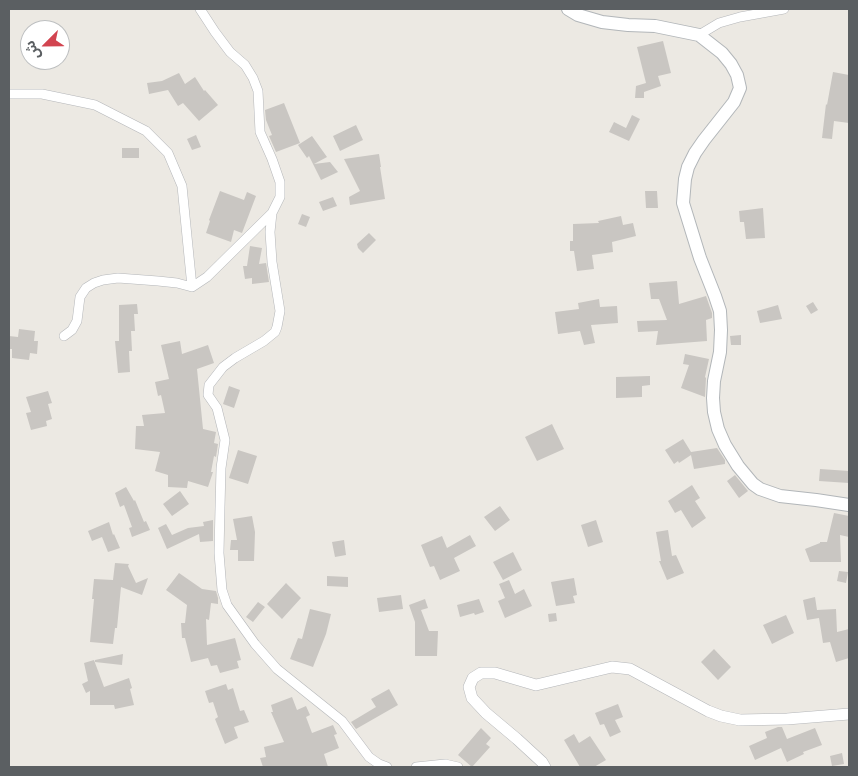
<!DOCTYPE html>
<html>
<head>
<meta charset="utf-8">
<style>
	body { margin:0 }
	#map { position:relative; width:858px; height:776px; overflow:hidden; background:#ece9e3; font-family:Arial,"Noto Sans Arabic",sans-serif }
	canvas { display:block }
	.frame { position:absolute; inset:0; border:10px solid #5b5f62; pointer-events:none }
	.north { position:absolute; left:20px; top:20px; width:50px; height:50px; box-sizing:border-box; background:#fff; border:1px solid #bdbfc0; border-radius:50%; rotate:247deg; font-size:14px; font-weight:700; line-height:20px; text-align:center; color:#5b5f62 }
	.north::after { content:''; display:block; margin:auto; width:18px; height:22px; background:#d24450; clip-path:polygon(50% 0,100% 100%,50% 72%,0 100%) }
</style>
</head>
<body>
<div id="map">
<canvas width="858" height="776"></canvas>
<div class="frame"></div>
<div class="north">ش</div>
</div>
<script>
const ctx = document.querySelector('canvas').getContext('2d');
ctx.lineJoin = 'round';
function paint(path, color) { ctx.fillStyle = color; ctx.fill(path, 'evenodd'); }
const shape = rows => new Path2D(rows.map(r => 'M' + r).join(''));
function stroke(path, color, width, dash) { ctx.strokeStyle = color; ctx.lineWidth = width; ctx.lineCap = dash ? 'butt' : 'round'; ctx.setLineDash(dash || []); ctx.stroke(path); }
const building = shape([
	[663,41,671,73,658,76,661,86,644,92,644,98,635,98,636,86,646,83,637,47],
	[833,72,849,75,849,123,834,121,832,139,822,138,826,104,827,105],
	[179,73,185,84,195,77,204,91,205,90,218,105,199,121,183,103,178,106,168,90,149,94,147,83,162,81],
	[284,103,300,143,276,152,269,136,272,135,266,120,265,110],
	[632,115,640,119,629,141,609,132,614,122,626,128],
	[356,125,363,140,340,151,333,136],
	[196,135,201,147,192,150,187,139],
	[312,136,327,157,314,164,330,162,338,172,321,180,309,156,307,158,298,145],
	[122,148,139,148,139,158,122,158],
	[379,154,381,167,380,167,385,199,350,205,349,197,360,191,344,159],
	[220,191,244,200,247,192,256,196,242,233,234,230,231,242,206,233,210,221,209,220],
	[645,191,657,191,658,208,646,208],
	[333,197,337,206,323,211,319,202],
	[763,208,765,238,746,239,744,222,740,222,739,211],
	[302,214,310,217,306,227,298,224],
	[621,216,623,225,633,223,636,236,612,242,613,252,592,255,594,269,577,271,574,251,570,251,570,241,573,241,573,224,599,223,598,221],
	[369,233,376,240,363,253,358,248,357,244],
	[250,246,262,248,259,264,266,263,269,282,252,284,252,278,245,279,243,266,247,266],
	[677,281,679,304,706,296,712,313,712,318,706,320,707,341,656,345,658,331,638,332,637,321,667,320,659,299,651,299,649,283],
	[599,299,600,307,617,306,618,323,591,325,595,343,584,345,580,331,558,334,555,312,579,309,578,303],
	[813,302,818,310,811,314,806,306],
	[137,304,138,314,134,314,135,331,131,331,132,351,129,351,130,372,118,373,115,341,119,341,119,305],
	[778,305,782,319,760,323,757,311],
	[19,329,35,331,34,341,38,341,37,354,30,353,29,360,12,358,12,349,9,349,9,336,18,337],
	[741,335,741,345,731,345,730,336],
	[180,341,182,354,208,345,214,363,197,369,203,429,216,432,214,443,218,444,216,457,214,456,211,472,213,472,208,487,188,481,187,488,168,487,168,475,155,471,160,452,135,449,136,426,144,426,142,415,165,413,161,395,158,396,155,382,169,379,161,345],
	[685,354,709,359,705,377,706,378,705,397,681,388,689,365,683,364],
	[650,376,650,385,642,386,642,397,616,398,616,377],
	[229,386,240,390,234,408,223,404],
	[48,391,52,403,48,404,52,419,46,421,47,426,31,430,26,413,31,412,26,397],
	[552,424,564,449,537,461,525,437],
	[683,439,691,452,717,448,725,460,725,464,694,469,691,455,679,463,678,461,674,464,665,450],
	[238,450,257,456,248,484,229,478],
	[820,469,849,471,849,483,819,481],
	[735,475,748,491,739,498,727,481],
	[692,485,700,498,695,501,706,518,692,528,681,510,675,513,668,501],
	[126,487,134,501,135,500,144,522,146,521,150,530,132,537,129,528,132,527,124,505,120,507,115,493],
	[180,491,189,504,172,516,163,504],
	[500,506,510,520,495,531,484,517],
	[834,513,849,516,849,537,840,535,841,562,810,562,805,549,820,543,820,542,827,542],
	[252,516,255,532,254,561,238,561,238,550,230,550,231,540,237,540,233,519],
	[213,520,213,541,200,542,199,534,167,549,158,528,166,524,172,535,188,528,204,526,203,522],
	[596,520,603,542,588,547,581,525],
	[109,522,113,535,114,534,120,548,108,552,102,537,92,541,88,531],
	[668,530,672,556,676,555,684,573,667,580,659,561,661,561,656,532],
	[470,535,476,546,454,558,460,571,440,580,434,566,430,567,421,545,442,536,447,548],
	[344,540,346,555,335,557,332,542],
	[513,552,522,570,503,580,493,562],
	[115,563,129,564,128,566,136,583,148,578,142,595,121,587,117,628,115,628,113,644,90,642,94,599,92,599,94,579,113,580],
	[839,571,848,572,846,583,837,581],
	[179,573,202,589,216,591,218,598,218,604,211,603,209,620,206,619,207,645,235,638,241,660,237,661,239,668,220,673,217,665,211,666,208,658,191,662,185,638,182,638,181,623,185,623,187,605,166,590],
	[327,576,348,577,348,587,327,586],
	[574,578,577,595,573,596,575,603,556,606,551,582],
	[509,580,515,594,524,589,532,606,505,618,498,601,505,598,499,584],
	[286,583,301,598,282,619,267,604],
	[401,595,403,609,379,612,377,598],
	[815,597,817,610,836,609,837,632,849,629,849,658,836,662,830,642,823,643,819,618,807,620,803,600],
	[425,599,428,608,421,610,429,631,438,631,437,656,415,656,415,622,409,605],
	[479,599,484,612,475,615,474,613,460,617,457,605],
	[258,602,265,607,253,622,246,617],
	[310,609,331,614,326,634,313,667,290,659,298,638,302,639],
	[556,613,557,621,549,622,548,614],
	[786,615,794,633,772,644,763,625],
	[714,649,731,667,718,680,701,662],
	[123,654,122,665,95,662,95,660],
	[94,660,104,687,129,678,132,688,130,689,134,705,115,709,114,705,90,705,90,691,86,693,82,684,88,681,84,663],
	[226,684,228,690,233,688,240,711,244,710,249,722,234,727,238,738,225,744,215,719,218,717,213,702,209,703,205,691],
	[389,689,398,705,356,729,351,722,376,707,371,699],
	[292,697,297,710,306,706,310,715,306,717,312,733,333,725,337,734,334,735,339,748,324,754,328,767,263,767,260,758,266,757,264,747,284,742,271,712,273,712,271,705],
	[618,704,623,717,615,720,621,732,610,737,604,724,600,725,595,713],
	[778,727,782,727,787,739,815,728,822,745,803,752,804,754,787,762,781,748,755,760,749,746,767,738,765,732],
	[481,728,491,738,486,744,490,747,472,767,458,755],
	[574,734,579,743,590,736,606,760,594,767,580,767,564,740],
	[842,753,844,764,832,766,830,756]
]);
const minor = shape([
	[200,9,215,32,230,52,245,65,253,78,258,91,260,132,272,159,280,182,280,197,272,213,270,232,272,262,280,311,277,327,275,332,264,341,235,358,223,367,209,385,208,395,217,408,225,440,221,468,220,507,219,553,222,590,227,605,255,644,277,669,342,721,369,757,379,764,387,767],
	[699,35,719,23,740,17,784,9],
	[9,94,42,94,95,105,146,131,168,153,182,186,192,287],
	[64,336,72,330,77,321,80,297,86,288,94,283,103,280,118,278,158,281,177,283,192,287,207,277,272,213],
	[416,767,445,764,458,767]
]);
const tertiary = shape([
	[545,767,542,762,517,739,486,713,472,698,469,687,473,678,481,673,495,673,536,685,612,667,630,669,708,711,721,716,740,720,787,719,849,714]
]);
const secondary = shape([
	[568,9,578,15,602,22,628,25,655,26,699,35,722,53,731,64,737,75,740,88,734,102,704,140,695,153,688,167,685,179,683,203,700,258,715,296,720,311,721,330,720,352,714,381,713,398,714,412,718,429,725,445,738,466,753,484,760,489,780,496,816,500,849,505]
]);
paint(building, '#c9c6c2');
stroke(minor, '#b4b6b9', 10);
stroke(tertiary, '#b4b6b9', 12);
stroke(secondary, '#b2b6b9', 14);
stroke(minor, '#fff', 9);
stroke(tertiary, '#fff', 11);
stroke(secondary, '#fff', 12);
</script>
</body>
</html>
